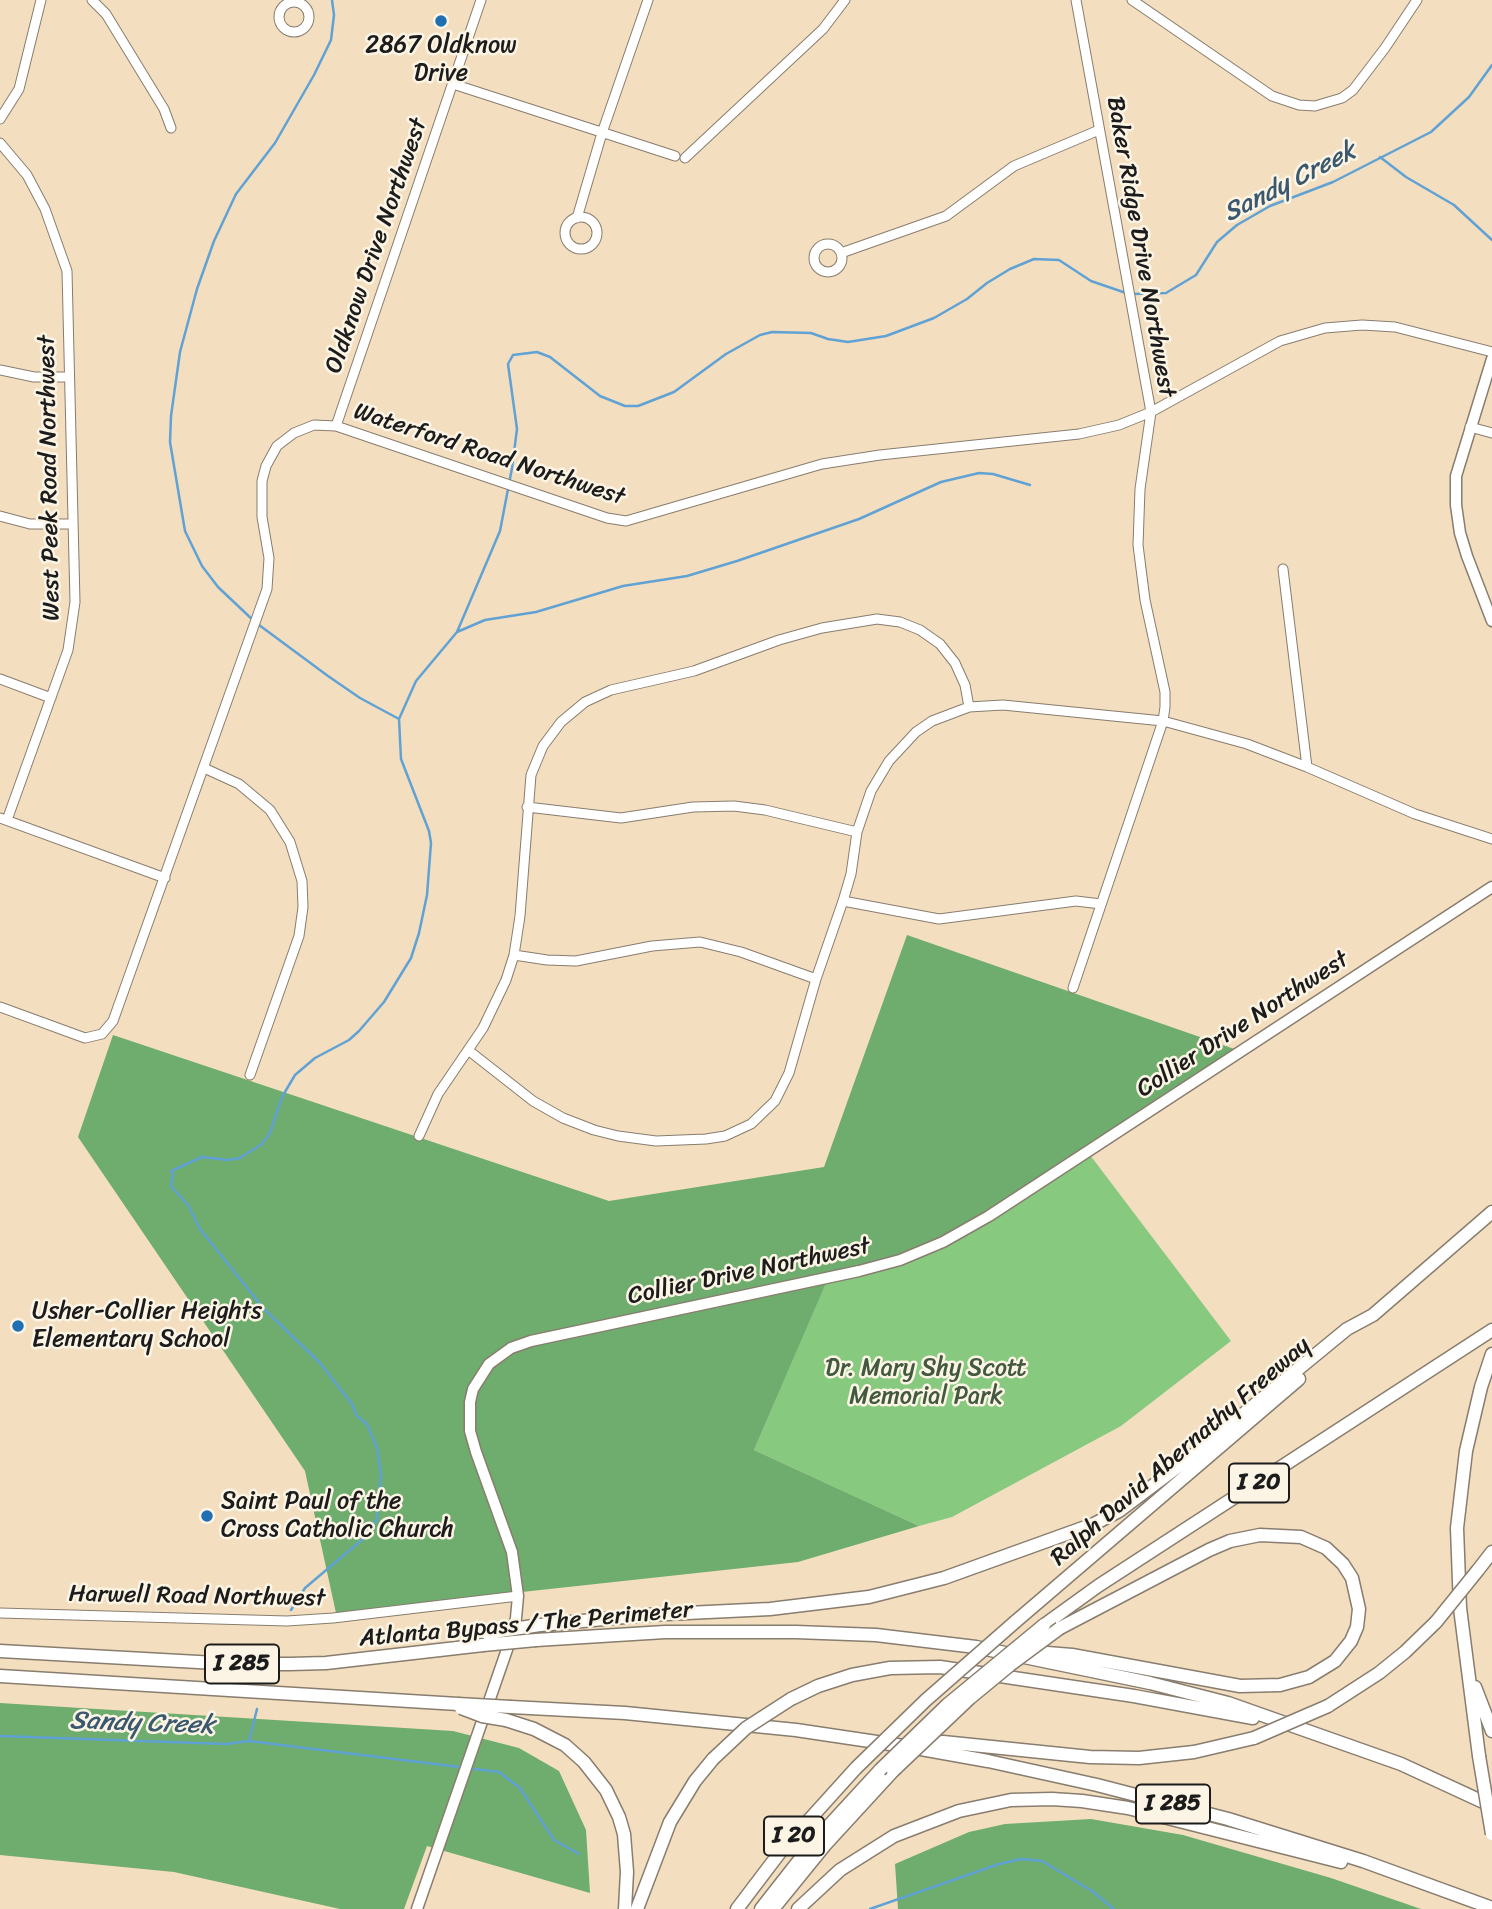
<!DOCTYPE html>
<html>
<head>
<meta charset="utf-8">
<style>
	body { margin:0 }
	canvas { display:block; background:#f3dec0 }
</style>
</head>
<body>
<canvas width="1492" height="1909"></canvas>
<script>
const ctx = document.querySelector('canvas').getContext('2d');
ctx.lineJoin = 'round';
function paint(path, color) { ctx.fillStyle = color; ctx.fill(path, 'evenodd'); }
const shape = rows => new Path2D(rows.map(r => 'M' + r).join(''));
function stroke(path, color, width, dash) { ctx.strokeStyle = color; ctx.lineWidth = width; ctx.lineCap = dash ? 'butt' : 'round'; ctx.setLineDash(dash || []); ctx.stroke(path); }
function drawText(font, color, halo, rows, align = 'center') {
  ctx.font = font + ' Sriracha,sans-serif'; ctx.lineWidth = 5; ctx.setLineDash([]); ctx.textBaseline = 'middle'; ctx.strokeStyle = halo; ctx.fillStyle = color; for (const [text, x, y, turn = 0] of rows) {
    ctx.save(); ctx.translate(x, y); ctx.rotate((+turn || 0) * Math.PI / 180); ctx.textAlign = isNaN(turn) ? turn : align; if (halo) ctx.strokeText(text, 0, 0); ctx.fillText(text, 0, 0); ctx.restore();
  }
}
const green = shape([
	[1090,1155,1231,1341,1121,1426,952,1517,919,1526,754,1450,829,1275]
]);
const forest = shape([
	[907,935,1243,1052,966,1235,829,1276,754,1450,919,1526,798,1562,522,1592,398,1611,336,1613,305,1471,78,1137,113,1035,609,1201,824,1167],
	[0,1703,453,1731,519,1748,559,1771,586,1830,590,1893,427,1846,404,1909,340,1909,174,1872,0,1855],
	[1091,1819,1183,1835,1331,1878,1421,1909,898,1909,895,1864,969,1832,1005,1824]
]);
const stream = shape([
	[332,0,334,15,331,40,314,75,275,143,236,194,214,241,197,289,180,352,171,416,170,442,185,531,202,566,218,587,255,622,328,676,360,698,399,719],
	[1380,157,1406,177,1454,205,1492,240],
	[1133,294,1166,293,1196,275,1217,242,1237,225,1270,206,1333,182,1431,132,1469,97,1492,65],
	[457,632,485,620,536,612,623,586,687,576,737,561,859,519,941,482,979,473,993,474,1030,485],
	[291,1610,305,1588,364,1538,377,1519,381,1474,377,1448,367,1424,357,1416,352,1404,320,1363,264,1309,200,1229,188,1205,171,1186,173,1174,171,1171,202,1157,228,1160,240,1158,262,1144,270,1133,282,1097,295,1075,315,1058,349,1040,359,1031,384,1002,411,958,419,933,427,895,431,843,429,831,401,759,399,719,416,681,457,632,500,531,512,468,517,429,508,364,513,355,537,352,550,357,600,396,625,406,638,406,674,392,726,354,760,335,772,332,811,333,828,339,848,342,886,336,934,318,967,299,987,283,1010,269,1034,259,1059,260,1091,281,1126,293],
	[0,1736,226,1744,249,1741,459,1767],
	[249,1741,257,1709],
	[474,1769,499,1772,520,1788,554,1840,579,1854],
	[870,1909,999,1864,1021,1859,1042,1861,1092,1891,1114,1909]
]);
const minor = shape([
	[92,0,106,14,164,109,171,128],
	[1132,0,1272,96,1299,105,1315,106,1342,98,1353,90,1385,48,1417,0],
	'279 17a15 15 0 1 1 30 0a15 15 0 1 1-30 0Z',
	[453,84,675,156],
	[0,119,19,89,41,0],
	[0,143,27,175,45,209,67,271,75,602,68,650,7,820],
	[685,158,823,29,845,0],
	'565 233a16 16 0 1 1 32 0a16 16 0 1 1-32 0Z',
	[577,218,602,133,648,0],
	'814 258a14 14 0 1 1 28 0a14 14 0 1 1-28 0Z',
	[841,253,946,216,1014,166,1099,130],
	[0,370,34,377,69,377],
	[336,426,481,0],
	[1470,427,1492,433],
	[0,516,30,524,73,524],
	[1283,569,1307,767],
	[0,679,51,698],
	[204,768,239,784,270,810,290,842,302,881,303,907,299,936,250,1075],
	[527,807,621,818,693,807,734,806,765,810,857,832],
	[0,818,165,878],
	[843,901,939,919,1076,901,1101,904],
	[514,955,547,960,576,961,652,946,700,942,741,952,816,979],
	[1073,988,1163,721,1165,707,1165,692,1145,600,1138,545,1140,489,1151,412,1076,0],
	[0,1007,85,1038,102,1034,113,1021,267,589,269,558,262,517,262,481,266,466,277,446,294,433,314,425,336,426,607,518,626,521,822,464,880,455,1079,434,1119,425,1151,412,1280,341,1325,328,1362,325,1395,327,1492,352],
	[468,1050,533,1101,563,1118,594,1130,618,1136,656,1141,706,1139,725,1136,751,1124,775,1101,789,1073,816,979,843,901,851,874,857,832,871,791,889,761,916,732,932,721,969,707,1003,705,1163,721,1247,744,1307,767,1415,814,1492,839],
	[419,1136,438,1094,483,1028,506,980,514,955,520,916,531,775,543,746,561,722,585,702,611,690,694,671,779,640,822,628,877,619,900,622,920,630,940,644,955,663,965,685,969,707],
	[0,1613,287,1621,333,1618,518,1596]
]);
const major = shape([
	[1492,359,1456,476,1456,505,1460,533,1467,556,1492,621],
	[417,1909,511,1638,516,1618,518,1596,512,1552,476,1452,470,1431,470,1402,473,1389,489,1364,511,1348,531,1341,859,1271,900,1260,943,1242,989,1216,1492,887]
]);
const highway = shape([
	[1478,1570,1492,1552],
	[1015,1622,1299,1379],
	[540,1625,646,1615,770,1609,869,1597,944,1578,1094,1524,1119,1511,1191,1457,1347,1329,1373,1315,1492,1212],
	[1044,1625,1098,1586,1492,1330],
	[536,1640,665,1632,796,1632,876,1635,976,1647,1150,1683,1228,1703,1401,1764,1492,1806],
	[0,1651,234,1664,290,1664,326,1663,483,1645],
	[1035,1652,1072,1655,1240,1686,1280,1685,1309,1677,1335,1661,1351,1641,1357,1627,1359,1609,1352,1578,1343,1564,1326,1548,1301,1537,1260,1535,1230,1541,1209,1550,1060,1628],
	[0,1676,458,1704],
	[1475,1687,1492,1731],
	[791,1699,818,1686,852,1675,890,1668,940,1667,1134,1696,1253,1718],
	[1328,1706,1379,1673,1405,1652,1436,1622],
	[511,1707,625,1713,796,1730,910,1747,988,1761,1097,1785,1228,1819,1363,1861,1492,1908],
	[506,1720,534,1729,565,1745,584,1762,606,1790,619,1817,624,1834,627,1872,625,1909],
	[921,1745,943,1742,1090,1757,1139,1758,1194,1752,1254,1738],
	[1479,1756,1460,1608,1457,1528,1466,1451,1481,1387,1492,1354],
	[637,1909,670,1822,695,1781,713,1759],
	[737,1909,781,1851,856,1768],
	[761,1909,812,1844,880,1770],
	[773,1909,825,1845,893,1771],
	[798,1909,840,1870,894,1836,959,1811,1011,1800,1052,1799,1082,1801,1128,1808,1341,1862]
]);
const highwayBridge = shape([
	[1436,1622,1478,1570],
	[486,1633,540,1625],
	[483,1645,536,1640],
	[458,1704,511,1707],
	[461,1708,482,1716,506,1720],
	[1254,1738,1328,1706],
	[1479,1756,1492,1834],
	[713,1759,746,1728,791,1699],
	[856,1768,926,1700,1015,1622],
	[880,1770,947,1705,1044,1625],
	[893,1771,970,1698,1010,1665,1060,1628]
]);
const markers = [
	[441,21,7,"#1f6fb2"],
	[18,1326,7,"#1f6fb2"],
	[207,1516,7,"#1f6fb2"]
];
const shields = [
	[1259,1483,60],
	[242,1664,74],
	[1173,1804,74],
	[794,1836,60]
];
const shieldNames = [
	["I 20",1259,1483],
	["I 285",242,1664],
	["I 285",1173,1804],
	["I 20",794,1836]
];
const poiNames = [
	["2867 Oldknow",441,46,"center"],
	["Drive",441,74,"center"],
	["Usher-Collier Heights",32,1312],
	["Elementary School",32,1340],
	["Saint Paul of the",221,1502],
	["Cross Catholic Church",221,1530]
];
const streetNames = [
	["Oldknow Drive Northwest",377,246,-71],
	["Baker Ridge Drive Northwest",1140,247,80],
	["Waterford Road Northwest",489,455,18],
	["West Peek Road Northwest",50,478,-91],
	["Collier Drive Northwest",1243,1025,-33],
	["Collier Drive Northwest",749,1272,-12],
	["Ralph David Abernathy Freeway",1181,1452,-41],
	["Harwell Road Northwest",197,1597,1],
	["Atlanta Bypass / The Perimeter",526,1625,-5]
];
const parkNames = [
	["Dr. Mary Shy Scott",926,1369],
	["Memorial Park",926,1397]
];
const waterNames = [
	["Sandy Creek",1290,183,-27],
	["Sandy Creek",142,1724,2]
];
paint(green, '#88c980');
paint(forest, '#6ead6e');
stroke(stream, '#61a2d4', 2.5);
stroke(minor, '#887d6e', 11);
stroke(major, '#887d6e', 13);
stroke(highway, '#887d6e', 15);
stroke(minor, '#fff', 9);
stroke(major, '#fff', 10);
stroke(highway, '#fff', 12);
stroke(highwayBridge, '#887d6e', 15, []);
stroke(highwayBridge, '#fff', 12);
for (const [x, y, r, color] of markers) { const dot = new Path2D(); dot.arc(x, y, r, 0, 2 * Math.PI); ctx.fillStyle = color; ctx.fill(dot); stroke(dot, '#fcf5e5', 2.5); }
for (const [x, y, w] of shields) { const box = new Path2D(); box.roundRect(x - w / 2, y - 19.5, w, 39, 5); ctx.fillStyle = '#fcf5e5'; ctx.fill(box); stroke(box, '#1c1c1c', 2); }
drawText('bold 23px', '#1c1c1c', null, shieldNames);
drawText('24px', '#1c1c1c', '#fcf5e5', poiNames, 'left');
drawText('24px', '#1c1c1c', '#fcf5e5', streetNames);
drawText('24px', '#42593f', '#fcf5e5', parkNames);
drawText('italic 26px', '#3b586f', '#fcf5e5', waterNames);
</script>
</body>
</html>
